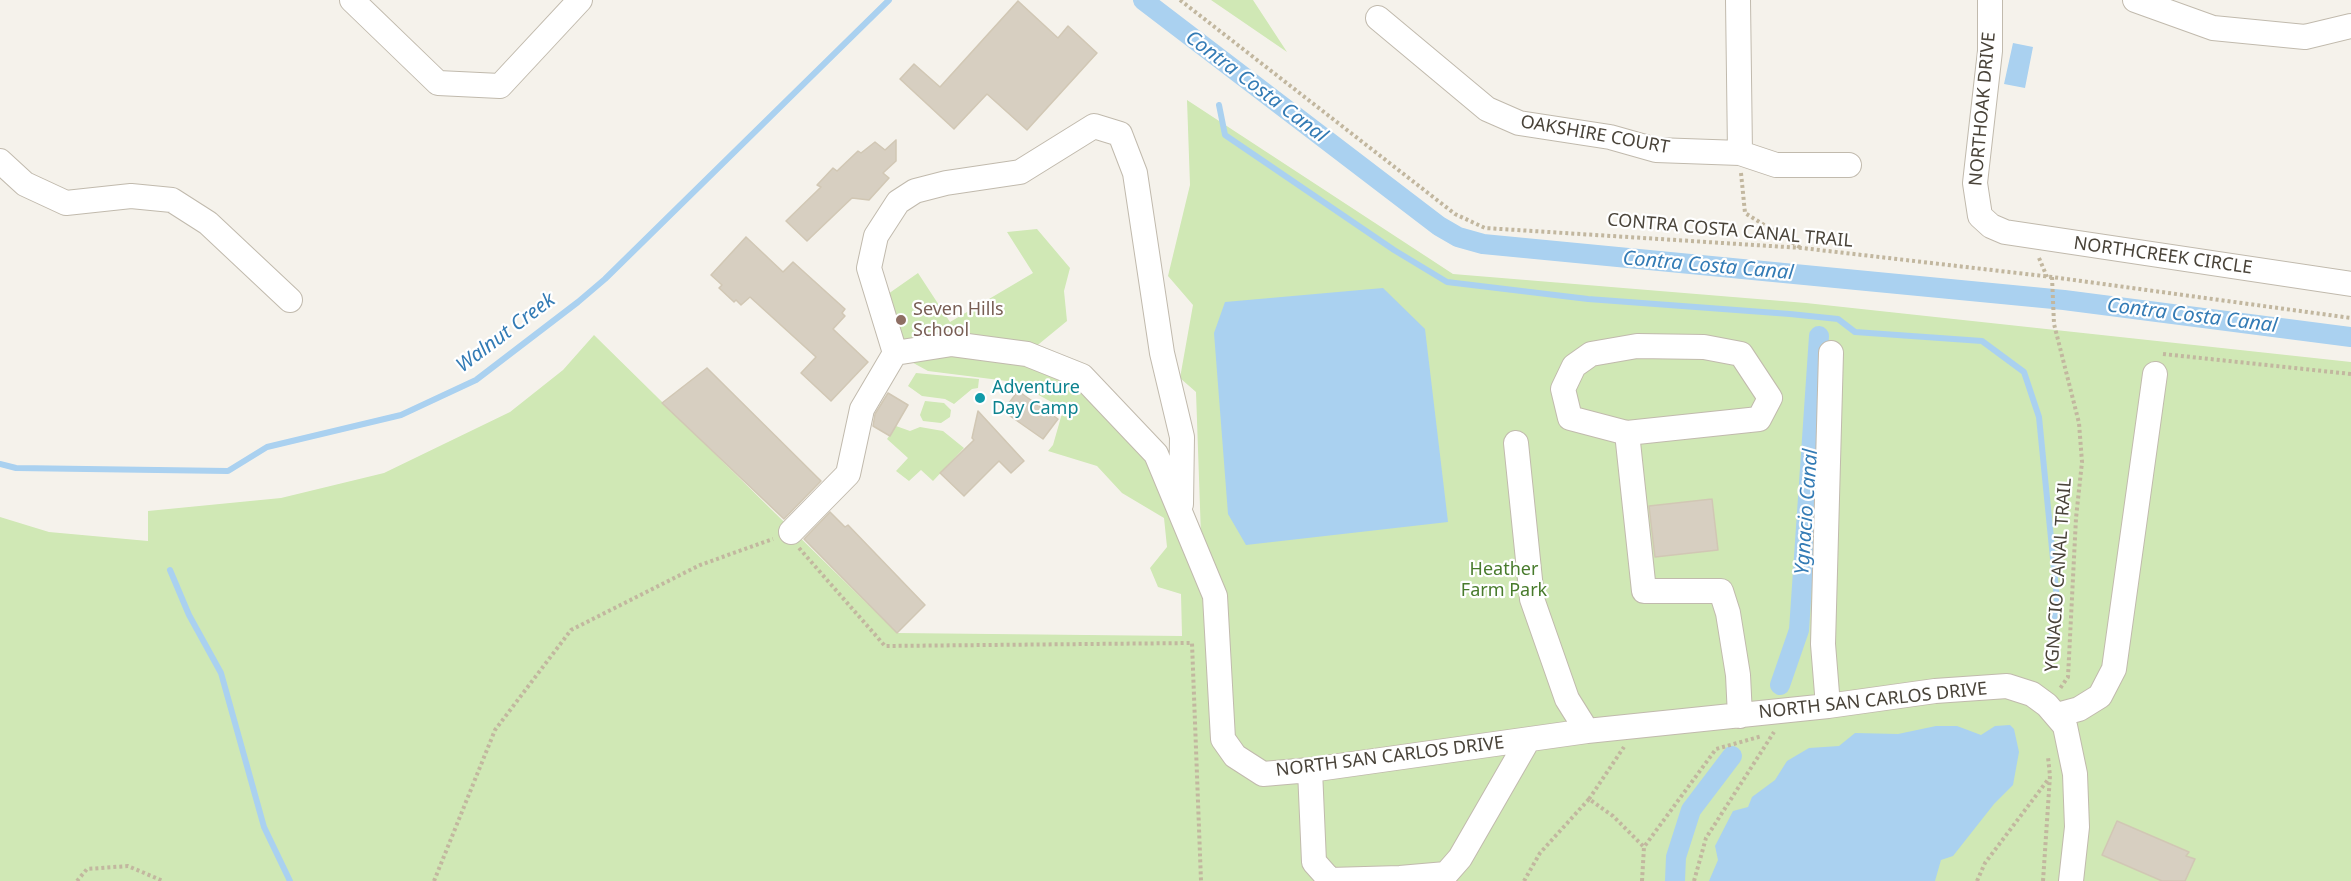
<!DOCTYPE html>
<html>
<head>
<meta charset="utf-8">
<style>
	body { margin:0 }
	canvas { display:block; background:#f5f2eb }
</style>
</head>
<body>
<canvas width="2351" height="881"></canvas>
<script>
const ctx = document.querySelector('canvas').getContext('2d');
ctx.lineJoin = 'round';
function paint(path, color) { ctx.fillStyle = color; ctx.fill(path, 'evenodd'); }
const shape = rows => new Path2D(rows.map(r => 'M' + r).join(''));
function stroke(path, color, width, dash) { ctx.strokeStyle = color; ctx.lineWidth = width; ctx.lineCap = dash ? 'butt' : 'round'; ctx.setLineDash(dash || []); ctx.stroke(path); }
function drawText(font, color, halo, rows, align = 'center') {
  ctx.font = font + ' "Noto Sans",sans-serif'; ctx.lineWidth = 4.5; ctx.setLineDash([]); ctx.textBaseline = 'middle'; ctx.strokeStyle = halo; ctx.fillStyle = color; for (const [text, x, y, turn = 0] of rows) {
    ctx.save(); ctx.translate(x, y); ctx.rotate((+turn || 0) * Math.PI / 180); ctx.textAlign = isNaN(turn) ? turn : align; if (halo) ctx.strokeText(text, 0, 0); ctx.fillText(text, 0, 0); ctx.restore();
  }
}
const green = shape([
	[1211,0,1253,0,1287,52],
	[1187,100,1453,274,1806,303,2351,362,2351,881,0,881,0,517,49,532,148,541,148,511,281,498,384,473,510,412,563,370,594,335,897,633,1182,636,1181,594,1158,587,1150,568,1167,547,1164,518,1122,493,1097,466,1048,451,1053,445,1063,410,1055,404,1015,382,928,371,895,353,878,301,918,273,950,322,1033,273,1007,232,1037,229,1070,268,1064,291,1067,321,1028,353,1082,376,1156,454,1201,536,1196,392,1180,378,1193,305,1168,276,1190,185],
	[916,373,979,379,978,388,972,389,954,404,945,399,922,396,908,386],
	[925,401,944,403,951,410,950,417,941,423,923,421,920,415],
	[896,426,910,431,920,427,943,431,964,448,933,481,921,470,909,481,896,471,908,458,887,439]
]);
const water = shape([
	[2013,43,2033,47,2025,88,2004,84],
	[1383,288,1425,329,1448,522,1246,545,1228,514,1214,333,1225,302],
	[2010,725,2014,729,2019,752,2013,785,1994,804,1953,856,1941,860,1935,881,1709,881,1718,860,1715,846,1733,811,1748,807,1752,797,1775,780,1787,761,1809,748,1839,746,1855,733,1898,734,1936,726,1957,726,1981,735,1995,726]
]);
const stream = shape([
	[1219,105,1225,135,1394,250,1447,282,1588,299,1790,314,1838,319,1855,332,1982,341,2024,372,2039,417,2057,599,2048,662],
	[0,464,16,468,228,471,267,447,401,415,476,380,578,302,605,279,889,0],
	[170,570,189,615,221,673,264,827,290,881]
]);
const canal = shape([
	[1143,0,1439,226,1458,237,1483,244,2064,300,2351,337],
	[1780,685,1799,630,1819,336],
	[1675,881,1676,857,1691,810,1732,756]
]);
const building = shape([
	[1018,1,1058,38,1068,26,1097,53,1027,130,987,94,954,129,900,79,914,64,940,87,1018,1],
	[896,140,896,161,883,173,889,178,869,200,852,198,807,241,786,221,821,187,817,185,833,168,837,171,858,151,861,153,875,142,885,150,896,140],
	[746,237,783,272,793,262,845,309,842,313,845,316,833,329,868,362,831,401,801,373,816,357,750,297,741,305,736,300,734,302,719,288,722,285,711,275,746,237],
	[707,368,821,481,784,519,662,403,707,368],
	[1018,391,1058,419,1043,439,1003,411,1018,391],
	[888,393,908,405,890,436,873,426,875,414,888,393],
	[978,411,1024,461,1011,473,999,461,964,496,940,473,974,440,972,438,978,411],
	[1712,499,1718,550,1655,557,1649,506,1712,499],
	[830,512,845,527,848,525,925,605,897,633,804,539,830,512],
	[2117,821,2189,852,2186,856,2195,859,2185,881,2162,881,2102,855,2117,821]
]);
const path = shape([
	[1180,0,1455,214,1485,228,1802,248,2052,277,2351,318],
	[1741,173,1745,213,1801,248],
	[2039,258,2047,277],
	[2052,277,2054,324,2079,423,2082,462,2076,518,2068,677,2059,690],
	[2163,354,2351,374],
	[799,548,885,646,1192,643,1201,881],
	[1589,799,1624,747],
	[77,881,87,869,128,866,163,881],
	[434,881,495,730,571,630,700,565,773,539],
	[1524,881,1540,853,1589,799,1613,816,1644,847],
	[1642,881,1644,847,1716,749,1762,736],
	[1694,881,1706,838,1774,732],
	[1977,881,1985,863,2050,777],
	[2043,881,2050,776,2048,757]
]);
const minor = shape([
	[352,0,438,83,500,86,580,0],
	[1738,0,1740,153],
	[1990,0,1990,51,1975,183,1980,216,1991,226,2005,232,2351,284],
	[2135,0,2213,28,2305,37,2351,26],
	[1378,18,1487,109,1519,123,1610,137,1656,150,1740,153,1776,165,1849,165],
	[0,161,25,184,66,203,131,196,172,200,208,223,290,300],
	[895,353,869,268,876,236,898,202,915,191,946,183,1020,172,1094,126,1120,134,1135,173,1162,353,1182,437,1181,504],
	[1627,433,1570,418,1563,389,1574,366,1591,354,1637,346,1704,347,1741,354,1770,398,1759,419,1627,433,1644,591,1721,591,1728,613,1738,675,1740,716],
	[1516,443,1532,599,1567,699,1587,731],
	[791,532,848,474,862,409,895,353,952,344,1027,354,1082,376,1156,454,1215,596,1223,739,1235,756,1263,774,1310,770,1587,731,1828,706,1935,691,2007,686,2032,694,2047,705,2065,726,2075,774,2077,827,2071,881],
	[1828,706,1823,644,1831,353],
	[2057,715,2079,709,2100,696,2114,669,2155,374],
	[1310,770,1314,862,1330,880,1400,878,1446,874,1460,858,1528,740]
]);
const markers = [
	[901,320,6,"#8d6e63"],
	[980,398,6,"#0f9aa8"]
];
const streetNames = [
	["NORTHOAK DRIVE",1983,109,-85],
	["OAKSHIRE COURT",1595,135,10],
	["CONTRA COSTA CANAL TRAIL",1730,231,5],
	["NORTHCREEK CIRCLE",2163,256,8],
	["YGNACIO CANAL TRAIL",2059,575,-86],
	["NORTH SAN CARLOS DRIVE",1873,701,-6],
	["NORTH SAN CARLOS DRIVE",1390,757,-7]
];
const educationNames = [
	["Seven Hills",913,310],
	["School",913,331]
];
const cultureNames = [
	["Adventure",992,388],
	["Day Camp",992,409]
];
const parkNames = [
	["Heather",1504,570],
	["Farm Park",1504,591]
];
const waterNames = [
	["Contra Costa Canal",1256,87,37],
	["Contra Costa Canal",1708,266,5],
	["Contra Costa Canal",2192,316,7],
	["Walnut Creek",506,333,-37],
	["Ygnacio Canal",1807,512,-86]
];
paint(green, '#d0e8b5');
paint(water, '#aad1f0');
stroke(stream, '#aad1f0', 6);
stroke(canal, '#aad1f0', 20);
paint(building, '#d7cfc1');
stroke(building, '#d1c7b4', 1.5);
stroke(minor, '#c1baad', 26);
stroke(path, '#c2b79f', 4, [3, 3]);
stroke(minor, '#fff', 24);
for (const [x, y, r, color] of markers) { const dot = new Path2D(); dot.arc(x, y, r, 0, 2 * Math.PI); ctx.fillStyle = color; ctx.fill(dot); stroke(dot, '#fff', 2); }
drawText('18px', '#494339', '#fff', streetNames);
drawText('18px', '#785e54', '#fff', educationNames, 'left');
drawText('18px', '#0d838f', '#fff', cultureNames, 'left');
drawText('18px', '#487b2c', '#fff', parkNames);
drawText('italic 20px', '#337bb5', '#fff', waterNames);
</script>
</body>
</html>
